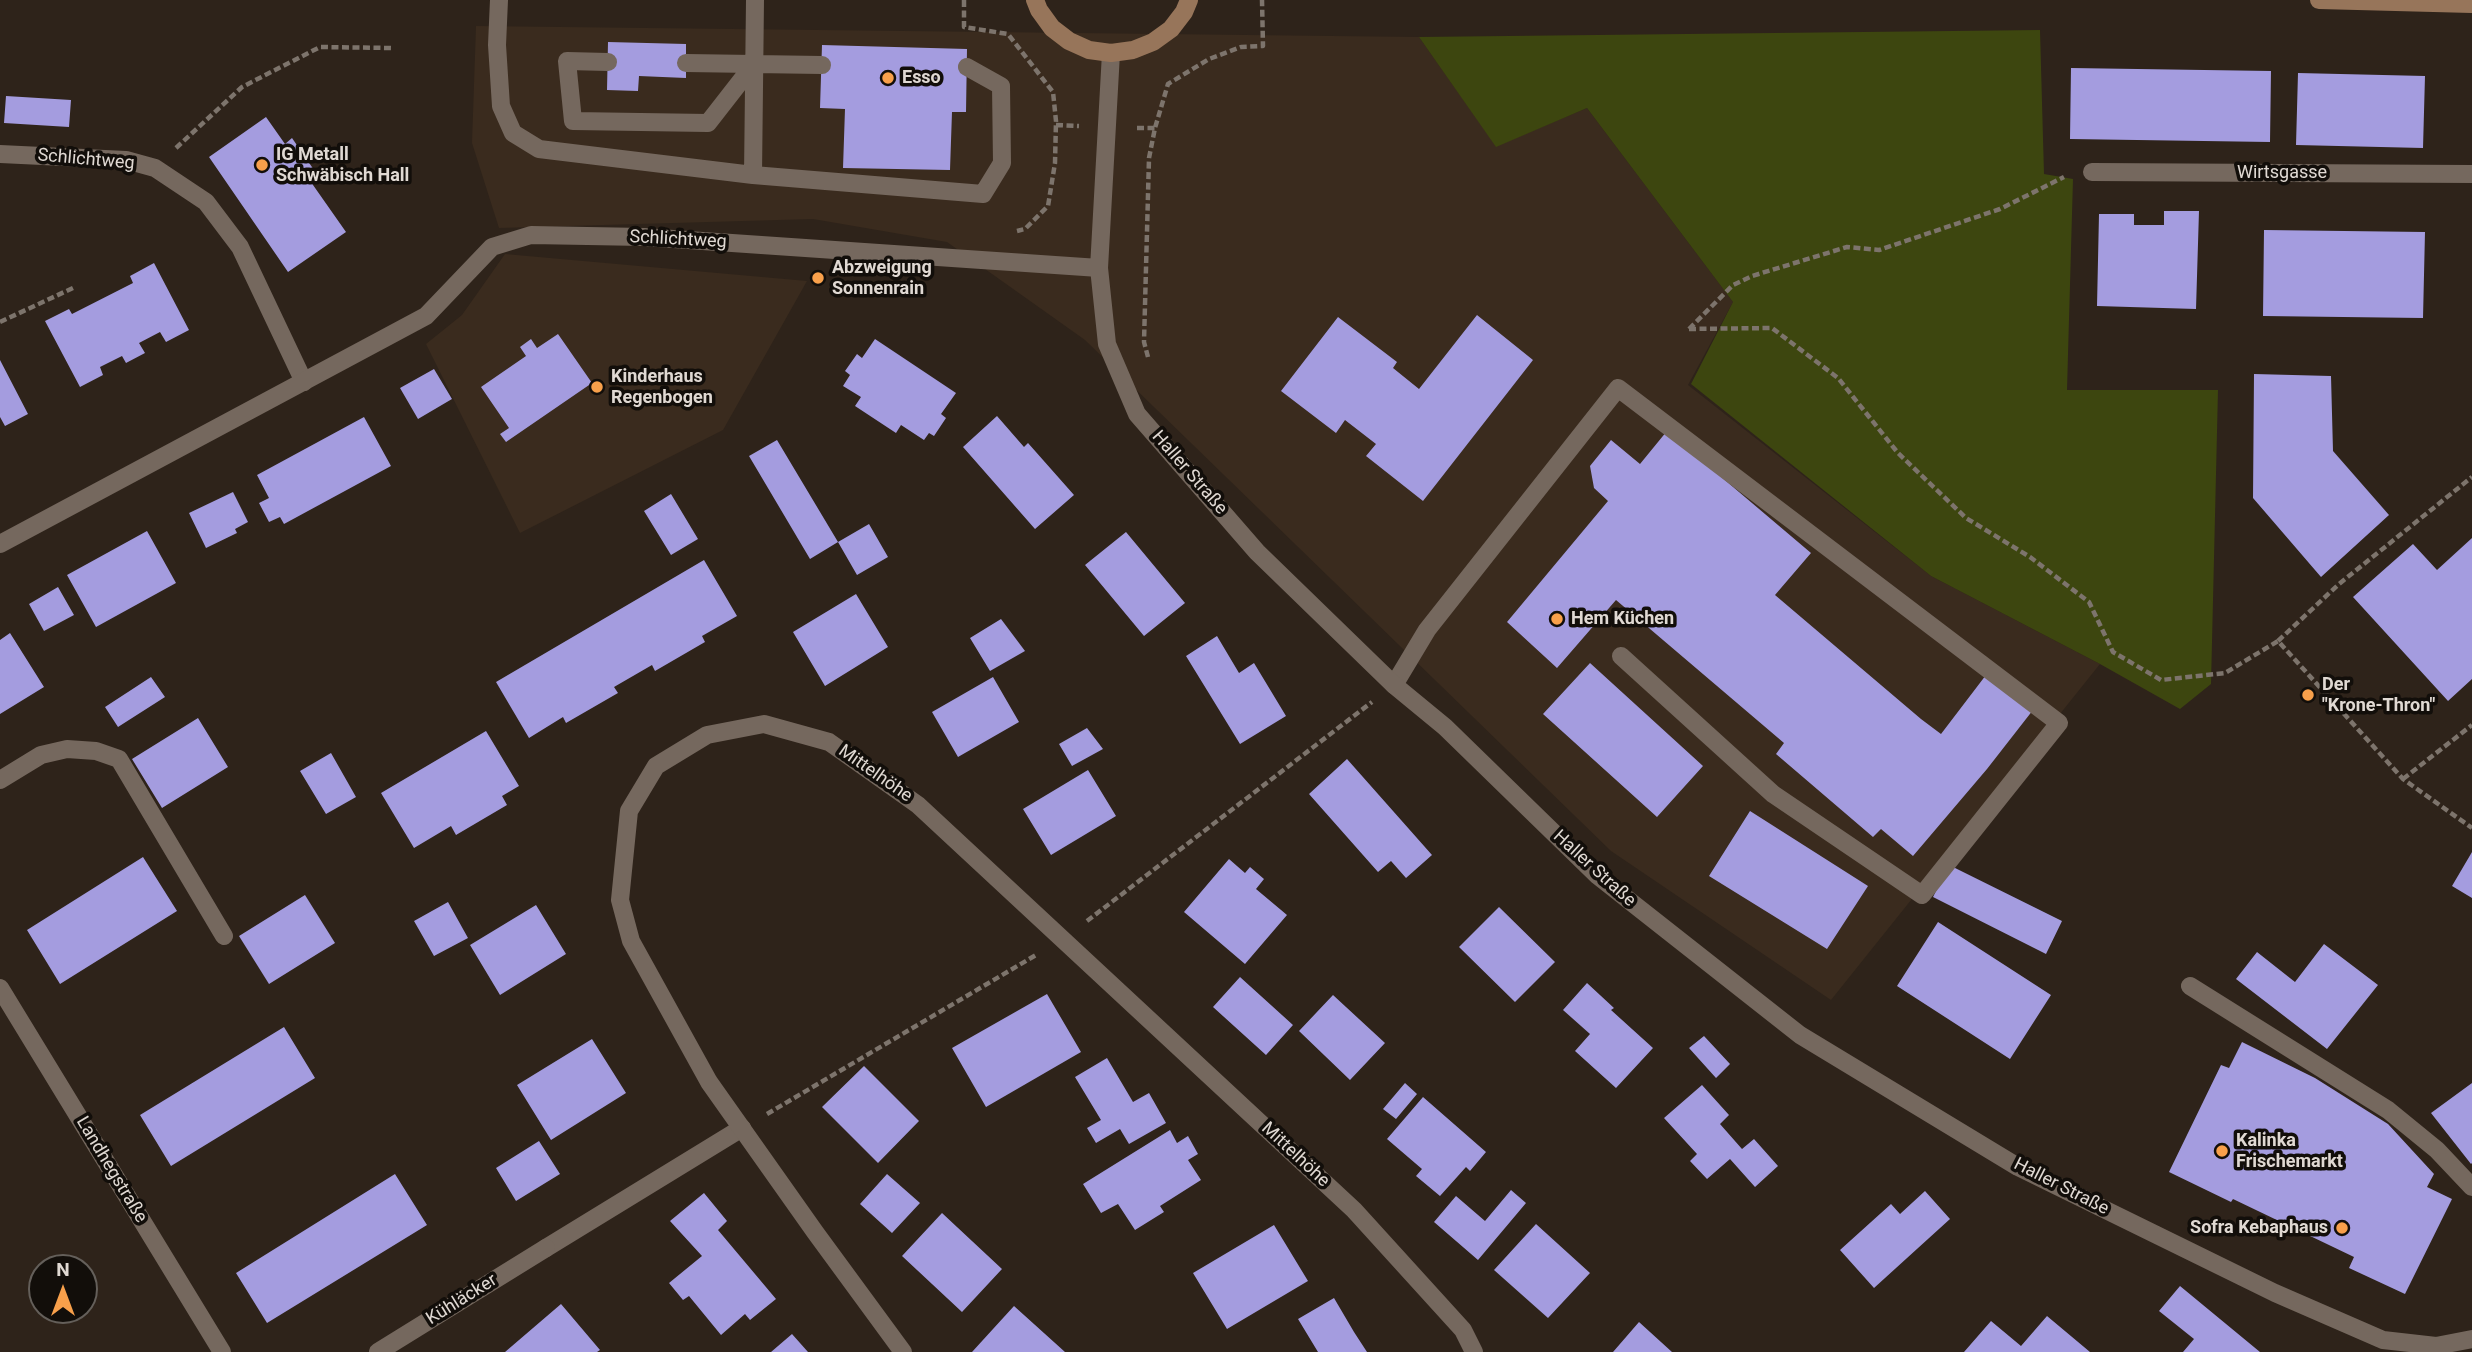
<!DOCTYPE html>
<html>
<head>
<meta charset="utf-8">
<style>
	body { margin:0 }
	#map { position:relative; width:2472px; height:1352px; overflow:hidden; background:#2e231a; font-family:Roboto,sans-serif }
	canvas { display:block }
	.north { position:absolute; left:28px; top:1254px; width:70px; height:70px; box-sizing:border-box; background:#120e0a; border:2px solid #645f5a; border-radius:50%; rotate:0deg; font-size:19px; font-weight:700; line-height:28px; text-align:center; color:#e0d9d3 }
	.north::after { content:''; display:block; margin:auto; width:24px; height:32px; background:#f8a04b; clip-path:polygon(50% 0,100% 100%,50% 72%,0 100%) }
</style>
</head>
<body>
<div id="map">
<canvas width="2472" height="1352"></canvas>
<div class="north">N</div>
</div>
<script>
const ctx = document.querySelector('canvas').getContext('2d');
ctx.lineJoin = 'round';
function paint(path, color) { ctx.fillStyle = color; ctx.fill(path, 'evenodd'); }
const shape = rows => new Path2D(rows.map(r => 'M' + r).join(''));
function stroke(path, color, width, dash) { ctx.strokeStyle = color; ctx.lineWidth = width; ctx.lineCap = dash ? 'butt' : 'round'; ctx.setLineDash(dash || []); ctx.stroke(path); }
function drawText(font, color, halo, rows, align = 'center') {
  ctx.font = font + ' Roboto,sans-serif'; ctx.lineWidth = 7; ctx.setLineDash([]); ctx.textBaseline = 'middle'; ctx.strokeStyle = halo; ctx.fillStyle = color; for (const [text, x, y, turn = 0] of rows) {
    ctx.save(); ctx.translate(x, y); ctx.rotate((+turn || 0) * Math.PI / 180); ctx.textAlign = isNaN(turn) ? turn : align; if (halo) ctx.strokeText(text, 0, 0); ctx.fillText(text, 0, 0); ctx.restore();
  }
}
const built = shape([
	[476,26,1419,37,1496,146,1587,108,1733,302,1688,385,1931,576,2100,664,1831,1000,1611,851,1085,340,947,242,813,219,499,228,472,143],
	[505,254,807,281,723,430,520,533,426,344,462,315]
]);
const green = shape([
	[2040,30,2044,174,2073,179,2067,390,2218,390,2211,684,2180,709,2100,664,1931,576,1691,384,1733,302,1587,108,1496,147,1419,37]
]);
const building = shape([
	[608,42,686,44,686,78,639,76,638,91,607,90],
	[822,45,967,49,966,112,952,112,950,170,843,168,845,109,820,108],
	[2071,68,2271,71,2270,142,2070,139],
	[2298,73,2425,76,2423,148,2296,145],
	[6,96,71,100,69,127,4,123],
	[266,117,285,144,292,138,314,170,306,175,346,232,288,272,209,157],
	[2164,211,2199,211,2196,309,2097,306,2099,214,2134,214,2134,225,2164,225],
	[2264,230,2425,232,2423,318,2263,316],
	[154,263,189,330,166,342,160,332,139,343,145,353,126,363,122,356,100,367,103,375,80,387,45,321,69,309,72,314,133,283,130,276],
	[1477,315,1533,360,1423,501,1366,456,1376,444,1345,420,1336,433,1281,391,1338,317,1397,362,1393,368,1419,389],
	[558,334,592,383,506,442,500,434,509,428,481,387,526,356,520,347,531,339,537,348],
	[875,339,956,393,941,414,946,418,934,436,929,433,924,440,901,425,896,433,855,406,861,397,843,386,850,375,845,371,857,354,862,358],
	[0,360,28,414,5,426,0,417],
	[434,369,452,399,418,419,400,388],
	[2254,374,2331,376,2333,451,2389,515,2321,577,2253,498],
	[997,416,1024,447,1028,443,1074,495,1035,529,963,447],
	[364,417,391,466,284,524,280,517,269,522,259,503,269,498,257,475],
	[1667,431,1811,553,1775,595,1921,719,1941,734,1986,675,2033,710,1987,769,1913,856,1881,829,1873,837,1776,754,1784,743,1616,600,1557,668,1507,622,1608,501,1594,488,1590,466,1611,440,1640,464],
	[777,440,838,542,810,559,749,456],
	[233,492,248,522,235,529,237,533,206,548,189,513],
	[671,494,698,539,671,555,644,511],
	[869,524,888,557,857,575,838,542],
	[147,531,176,583,96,627,67,575],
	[1126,532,1185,603,1144,636,1085,565],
	[2472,538,2472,679,2448,701,2353,597,2413,544,2437,570],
	[704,560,737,616,702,636,705,642,655,671,652,665,614,687,618,693,566,723,563,717,529,738,496,682],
	[58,587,74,615,44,631,29,604],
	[856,594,888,647,825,686,793,632],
	[1001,619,1025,651,990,671,970,638],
	[10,633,44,687,0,714,0,640],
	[1217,636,1239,673,1254,663,1286,716,1240,744,1186,656],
	[1590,663,1703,766,1657,817,1543,714],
	[151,677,165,697,118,727,105,707],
	[993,677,1019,722,958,757,932,712],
	[198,718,228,767,162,808,132,759],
	[1087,728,1103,749,1072,766,1059,744],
	[486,731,519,786,502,796,507,805,456,835,451,826,414,848,381,793],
	[331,753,356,797,326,814,300,771],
	[1347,759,1432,855,1406,878,1391,861,1378,872,1309,794],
	[1088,770,1116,816,1051,855,1023,809],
	[1750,811,1868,886,1827,949,1709,876],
	[2472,852,2472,898,2452,886],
	[143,857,177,911,60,984,27,930],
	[1229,859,1245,873,1250,867,1264,879,1256,889,1287,915,1245,964,1184,912],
	[1949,865,2062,921,2046,954,1933,897],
	[305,895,335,943,269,984,239,936],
	[448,902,468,938,434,956,414,921],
	[536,905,566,954,500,995,470,945],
	[1499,907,1555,962,1515,1002,1459,947],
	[1938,922,2051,995,2010,1059,1897,986],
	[2324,944,2378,985,2327,1049,2236,979,2257,952,2295,982],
	[1240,977,1293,1025,1266,1055,1213,1007],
	[1587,983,1614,1008,1611,1010,1653,1048,1616,1088,1575,1051,1590,1034,1563,1010],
	[1047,994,1081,1052,986,1107,952,1048],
	[1333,995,1385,1043,1350,1080,1299,1031],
	[284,1027,315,1078,171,1166,140,1115],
	[1704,1036,1730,1064,1716,1078,1689,1048],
	[592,1039,626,1093,551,1140,517,1085],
	[2242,1042,2315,1078,2388,1124,2434,1174,2427,1187,2452,1199,2405,1294,2349,1268,2354,1257,2233,1199,2231,1202,2169,1172,2221,1065,2229,1068],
	[1107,1058,1133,1102,1149,1093,1166,1123,1129,1144,1120,1129,1096,1143,1087,1128,1101,1120,1075,1077],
	[864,1066,919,1121,878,1163,822,1107],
	[1405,1083,1417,1094,1396,1119,1383,1109],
	[2472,1083,2472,1163,2471,1164,2431,1113],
	[1702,1085,1729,1115,1720,1124,1742,1149,1754,1139,1778,1166,1755,1187,1730,1159,1707,1179,1690,1161,1697,1154,1664,1118],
	[1423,1097,1486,1152,1470,1171,1466,1167,1440,1196,1416,1176,1422,1169,1387,1139],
	[1170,1130,1177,1143,1188,1136,1198,1154,1188,1160,1201,1180,1160,1206,1164,1212,1135,1230,1118,1204,1101,1213,1083,1184],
	[539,1141,560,1174,516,1201,496,1168],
	[395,1174,427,1225,267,1323,236,1273],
	[887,1174,920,1203,892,1233,860,1204],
	[1511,1190,1526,1203,1478,1260,1434,1222,1456,1196,1485,1221],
	[1925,1191,1950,1219,1874,1288,1840,1250,1891,1204,1900,1214],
	[704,1193,727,1221,718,1230,776,1299,750,1320,745,1314,721,1335,689,1296,683,1300,669,1283,702,1256,670,1221],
	[942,1213,1002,1269,962,1312,902,1256],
	[1536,1224,1590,1273,1548,1318,1494,1270],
	[1274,1225,1308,1281,1227,1329,1193,1273],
	[2180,1286,2260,1352,2183,1352,2194,1339,2159,1311],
	[1334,1298,1354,1332,1367,1352,1318,1352,1298,1319],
	[561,1304,600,1350,597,1352,505,1352],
	[1014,1306,1065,1352,972,1352],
	[2047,1316,2090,1352,1964,1352,1991,1321,2021,1346],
	[1639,1322,1672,1352,1613,1352],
	[792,1334,808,1352,771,1352]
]);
const path = shape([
	[964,0,964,27,1008,34,1053,92,1056,121,1055,163,1048,206,1025,229,1017,231],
	[1056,125,1079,126],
	[1137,128,1155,128],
	[176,148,242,87,320,47,392,48],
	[0,322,75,287],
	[1689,329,1772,328,1838,378,1898,453,1966,518,2030,557,2089,602,2113,652,2161,680,2225,673,2278,641,2403,779,2472,828],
	[1689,329,1733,285,1752,276,1847,247,1879,250,2000,209,2064,177],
	[1148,357,1144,342,1149,158,1155,128,1168,84,1209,59,1241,47,1263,46,1262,0],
	[2278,641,2339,584,2472,477],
	[2403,779,2472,725],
	[1087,921,1372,702],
	[767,1114,1036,955]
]);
const service = shape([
	[499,0,497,45,501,106,513,133,539,149,753,175,983,194,1002,163,1001,86,967,67],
	[608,62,567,61,573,121,708,123,754,64,686,63],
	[754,64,822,65],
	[0,154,126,160,155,168,206,202,240,247,304,382],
	[2092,172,2472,174],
	[753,175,755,0],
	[1394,685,1427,630,1618,388,2059,723,1922,895,1773,794,1621,656],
	[0,780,41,755,67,749,96,751,119,759,224,936],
	[2190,986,2388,1110,2437,1150,2472,1187],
	[546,1248,742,1128]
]);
const minor = shape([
	[1111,53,1099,268,1107,344,1137,414,1257,552,1394,685,1445,727,1598,876,1800,1035,2018,1167,2275,1293,2383,1340,2436,1346,2472,1339],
	[0,544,426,316,492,247,531,235,644,237,1099,268],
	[0,988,222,1352],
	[378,1352,546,1248],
	[903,1352,815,1232,709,1082,631,941,620,900,629,811,656,766,707,735,764,724,829,742,918,805,1354,1210,1463,1330,1474,1352]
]);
const secondary = shape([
	[1035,0,1039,10,1052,28,1069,41,1089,50,1111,53,1133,50,1153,42,1171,29,1184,12,1189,0],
	[2319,0,2472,4]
]);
const markers = [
	[888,78,7,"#f8a04b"],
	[262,165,7,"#f8a04b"],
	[818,278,7,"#f8a04b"],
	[597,387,7,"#f8a04b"],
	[1557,619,7,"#f8a04b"],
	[2308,695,7,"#f8a04b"],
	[2222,1151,7,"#f8a04b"],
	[2342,1228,7,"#f8a04b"]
];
const poiNames = [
	["Esso",902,78],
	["IG Metall",276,155],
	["Schwäbisch Hall",276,176],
	["Abzweigung",832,268],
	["Sonnenrain",832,289],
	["Kinderhaus",611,377],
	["Regenbogen",611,398],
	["Hem Küchen",1571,619],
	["Der",2322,685],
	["\"Krone-Thron\"",2322,706],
	["Kalinka",2236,1141],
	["Frischemarkt",2236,1162],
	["Sofra Kebaphaus",2328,1228,"right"]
];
const streetNames = [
	["Schlichtweg",86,160,5],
	["Wirtsgasse",2282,173],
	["Schlichtweg",678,240,3],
	["Haller Straße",1189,473,49],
	["Mittelhöhe",875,774,35],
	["Haller Straße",1594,869,42],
	["Mittelhöhe",1295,1155,43],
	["Landhegstraße",111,1170,59],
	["Haller Straße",2061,1187,27],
	["Kühläcker",462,1300,-32]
];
paint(built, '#3a2b1e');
paint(green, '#3d460f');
paint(building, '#a49cdf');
stroke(path, '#7d746c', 4.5, [7, 3.5]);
stroke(service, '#75685e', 18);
stroke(minor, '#75685e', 18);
stroke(secondary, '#97755a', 18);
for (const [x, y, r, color] of markers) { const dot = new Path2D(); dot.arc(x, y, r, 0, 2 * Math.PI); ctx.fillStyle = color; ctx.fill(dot); stroke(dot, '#120e0a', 2.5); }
drawText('bold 18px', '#e0d9d3', '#120e0a', poiNames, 'left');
drawText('18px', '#e0d9d3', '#120e0a', streetNames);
</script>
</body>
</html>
